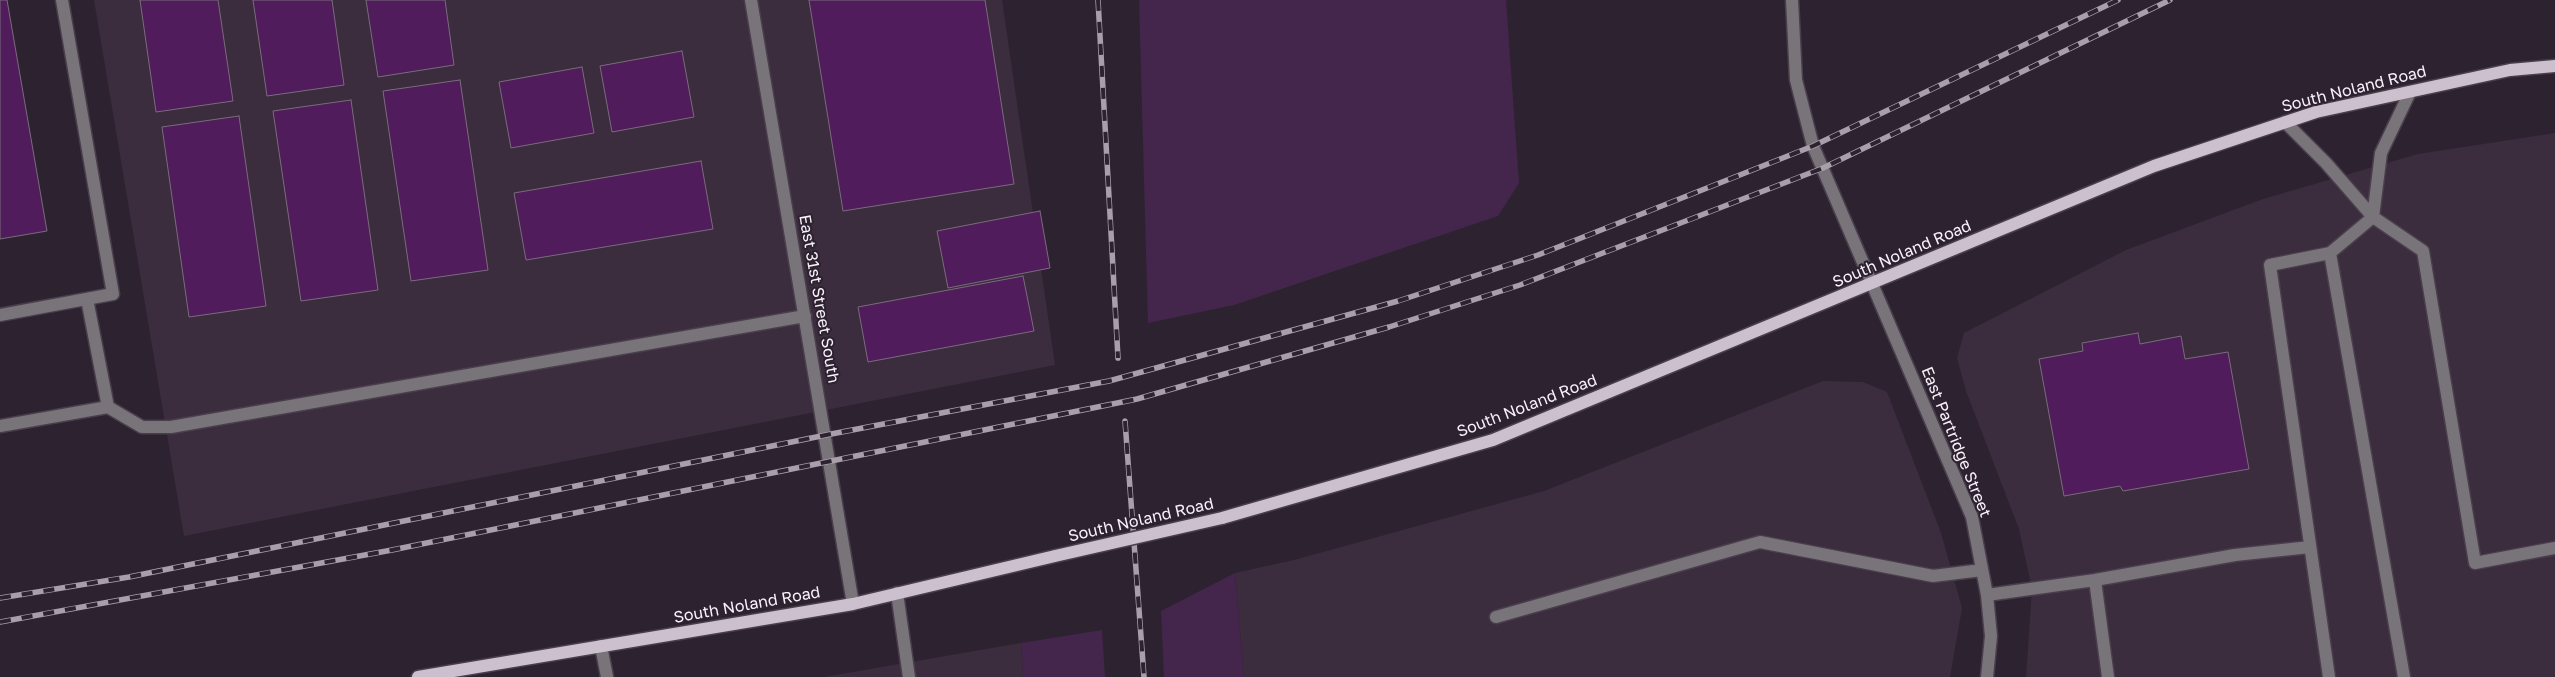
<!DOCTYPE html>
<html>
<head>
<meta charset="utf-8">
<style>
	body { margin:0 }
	canvas { display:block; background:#2d2230 }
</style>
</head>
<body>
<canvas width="2555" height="677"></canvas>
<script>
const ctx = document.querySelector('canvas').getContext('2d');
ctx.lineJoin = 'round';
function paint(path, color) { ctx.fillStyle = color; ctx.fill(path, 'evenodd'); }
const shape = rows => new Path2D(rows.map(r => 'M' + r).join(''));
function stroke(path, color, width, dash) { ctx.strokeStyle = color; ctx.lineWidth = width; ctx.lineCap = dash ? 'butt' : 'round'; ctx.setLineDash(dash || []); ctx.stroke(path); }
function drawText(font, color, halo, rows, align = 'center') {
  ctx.font = font + ' "Golos Text",sans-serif'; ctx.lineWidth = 4; ctx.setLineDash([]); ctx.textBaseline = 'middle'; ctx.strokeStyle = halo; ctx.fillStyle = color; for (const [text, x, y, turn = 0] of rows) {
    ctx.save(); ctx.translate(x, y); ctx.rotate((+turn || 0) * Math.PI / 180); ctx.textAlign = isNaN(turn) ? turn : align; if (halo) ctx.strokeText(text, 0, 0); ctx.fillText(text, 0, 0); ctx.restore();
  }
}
const built = shape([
	[94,0,1002,0,1055,365,184,536],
	[2555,133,2555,677,2026,677,2032,589,2019,529,1966,391,1957,358,1964,333,2126,250,2263,199,2418,154],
	[1823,381,1863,382,1887,392,1941,533,1962,608,1950,677,1244,677,1235,573,1294,560,1544,491],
	[1021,643,1023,677,824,677]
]);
const green = shape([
	[1139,0,1506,0,1519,183,1498,216,1234,305,1148,323],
	[1235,573,1244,677,1164,677,1161,611],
	[1102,630,1105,677,1023,677,1021,643]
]);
const building = shape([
	[0,0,7,0,47,231,0,239,0,0],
	[140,0,218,0,233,101,156,112,140,0],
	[253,0,332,0,344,85,267,96,253,0],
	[366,0,445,0,454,65,378,77,366,0],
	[809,0,985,0,1014,184,843,211,809,0],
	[682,51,694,117,612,132,600,66,682,51],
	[582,67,594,133,511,148,499,82,582,67],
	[460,80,488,270,411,281,383,91,460,80],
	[351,100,378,290,301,301,273,111,351,100],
	[239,116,266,306,189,317,162,127,239,116],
	[701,161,713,229,526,260,514,193,701,161],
	[1040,211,1050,268,948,288,937,231,1040,211],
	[1023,276,1034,331,868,362,858,307,1023,276],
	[2138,333,2140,344,2181,336,2185,359,2228,352,2249,469,2123,491,2120,486,2064,496,2039,359,2083,351,2082,343,2138,333]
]);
const minor = shape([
	[751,0,853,604],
	[1792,0,1796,80,1813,146,1972,517,1987,595,1991,636,1987,677],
	[2285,122,2326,163,2373,217,2423,251,2475,563,2555,548],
	[87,299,108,407],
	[0,315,113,294,62,0],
	[0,426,108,407,142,427,171,427,805,316],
	[2095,580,2235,555,2310,547],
	[897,593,909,677],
	[1987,595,2095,580,2108,677],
	[1496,617,1760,542,1933,576,1982,570],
	[601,646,607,677],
	[2329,677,2270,265,2330,253],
	[2404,677,2330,253,2373,217,2381,153,2410,92]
]);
const major = shape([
	[1222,518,1493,440,2154,166,2316,112,2510,70,2555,66],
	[418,677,853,604,1055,556]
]);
const rail = shape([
	[1098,0,1118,358],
	[1125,421,1144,677],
	[0,598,129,577,826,435,1109,381,1398,301,1538,255,1813,146,2118,0],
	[0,622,392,550,1137,399,1389,327,1520,285,1823,168,2170,0]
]);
const majorBridge = shape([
	[1055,556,1222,518]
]);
const streetNames = [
	["South Noland Road",2354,89,-14],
	["South Noland Road",1902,254,-23],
	["East 31st Street South",819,299,80],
	["South Noland Road",1527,406,-21],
	["East Partridge Street",1956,442,68],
	["South Noland Road",1141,520,-13],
	["South Noland Road",747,605,-10]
];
paint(built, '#3b2c3e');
paint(green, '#44254b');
paint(building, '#501c5b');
stroke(building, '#796c7c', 1);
stroke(minor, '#493f4c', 15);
stroke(major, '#493f4c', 15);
stroke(minor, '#79737a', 12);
stroke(major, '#ccc0cf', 12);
stroke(rail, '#a99fab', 5.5);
stroke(rail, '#2d2230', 4, [11]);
stroke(majorBridge, '#493f4c', 15, []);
stroke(majorBridge, '#ccc0cf', 12);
drawText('16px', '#f8f0fa', '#2d2230', streetNames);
</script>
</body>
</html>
